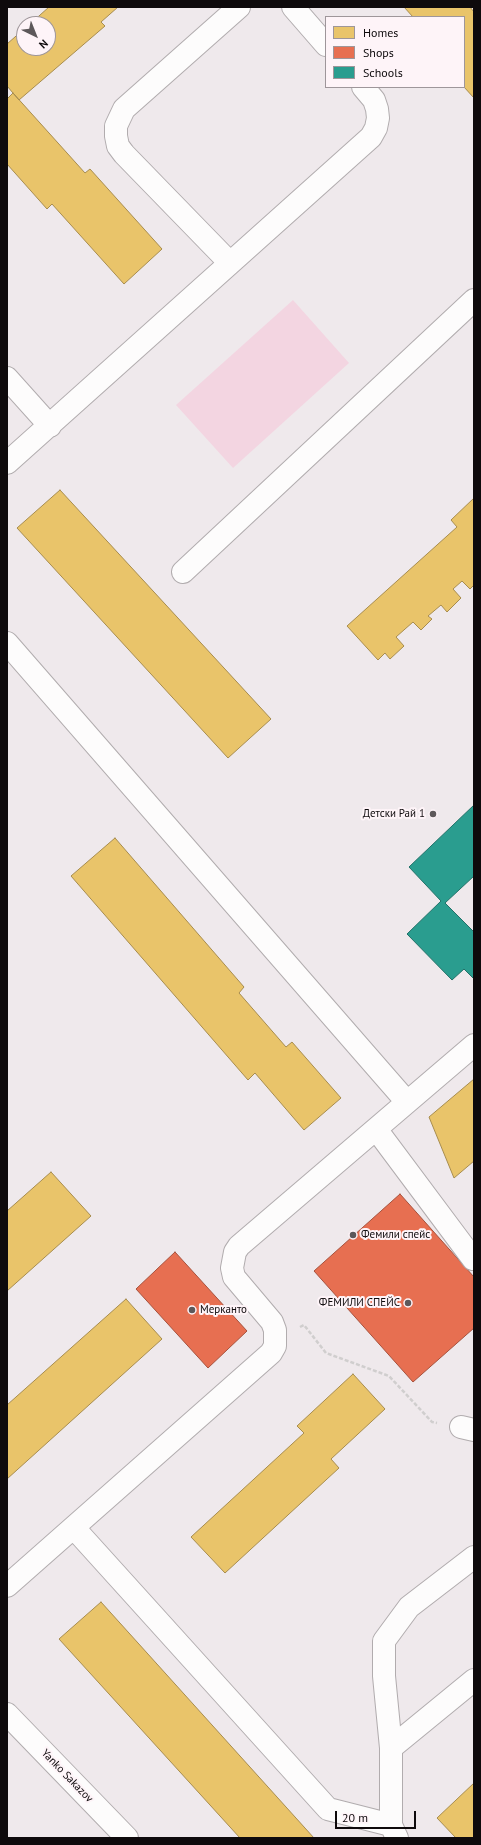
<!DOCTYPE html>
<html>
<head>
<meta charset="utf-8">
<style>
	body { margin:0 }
	#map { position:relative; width:481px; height:1845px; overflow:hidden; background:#efe9ec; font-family:"PT Sans",sans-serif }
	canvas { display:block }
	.frame { position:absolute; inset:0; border:8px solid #0e0a0c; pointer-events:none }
	.legend { position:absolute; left:325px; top:16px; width:140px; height:72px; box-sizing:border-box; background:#fef4f8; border:1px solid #9e969a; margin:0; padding:5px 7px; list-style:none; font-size:12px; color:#0e0a0c }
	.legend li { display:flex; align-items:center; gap:8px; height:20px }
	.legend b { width:20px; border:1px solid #9e969a }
	.north { position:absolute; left:16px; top:16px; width:40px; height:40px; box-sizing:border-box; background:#fef4f8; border:1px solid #9e969a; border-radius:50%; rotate:137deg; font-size:11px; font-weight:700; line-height:16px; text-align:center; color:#0e0a0c }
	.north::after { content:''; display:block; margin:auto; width:14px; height:18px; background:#5d585a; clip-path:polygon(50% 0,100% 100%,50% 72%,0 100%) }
	.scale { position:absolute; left:335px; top:1811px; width:81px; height:18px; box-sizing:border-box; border:2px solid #0e0a0c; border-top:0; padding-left:5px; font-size:12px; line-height:14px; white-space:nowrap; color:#0e0a0c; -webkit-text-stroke:3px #fef4f8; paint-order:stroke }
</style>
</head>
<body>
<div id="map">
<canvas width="481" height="1845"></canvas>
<div class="frame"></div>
<ul class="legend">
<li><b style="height:11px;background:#e9c46a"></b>Homes</li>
<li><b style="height:11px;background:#e76f51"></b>Shops</li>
<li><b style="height:11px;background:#2a9d8f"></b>Schools</li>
</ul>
<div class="north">N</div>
<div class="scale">20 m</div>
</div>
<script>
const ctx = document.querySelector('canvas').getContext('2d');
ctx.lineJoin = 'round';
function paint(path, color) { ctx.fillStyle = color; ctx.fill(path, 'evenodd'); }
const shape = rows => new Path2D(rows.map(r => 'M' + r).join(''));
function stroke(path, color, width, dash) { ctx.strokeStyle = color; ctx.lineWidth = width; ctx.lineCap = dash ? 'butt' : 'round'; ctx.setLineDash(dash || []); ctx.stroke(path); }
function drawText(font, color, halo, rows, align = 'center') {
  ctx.font = font + ' "PT Sans",sans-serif'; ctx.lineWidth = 4; ctx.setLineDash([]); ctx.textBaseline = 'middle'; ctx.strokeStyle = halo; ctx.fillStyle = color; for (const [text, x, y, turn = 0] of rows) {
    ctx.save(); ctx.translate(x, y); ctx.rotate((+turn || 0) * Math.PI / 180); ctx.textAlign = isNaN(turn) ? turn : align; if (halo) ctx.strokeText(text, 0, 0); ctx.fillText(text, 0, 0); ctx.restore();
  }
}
const green = shape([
	[293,300,349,363,233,468,176,405]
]);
const homes = shape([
	[49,7,118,7,101,22,105,26,19,100,7,86,7,44,24,29,24,48,48,48,48,24,30,24,49,7],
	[404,7,470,7,474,12,474,98,464,87,464,17,413,17,404,7],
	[13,93,85,173,90,169,162,249,124,284,52,204,47,209,7,164,7,99,13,93],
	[60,490,271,719,228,758,17,528,60,490],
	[474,498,474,585,470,589,462,581,453,589,461,598,447,612,441,605,428,616,432,619,421,630,413,622,396,637,404,646,390,659,385,653,378,660,347,626,457,527,451,520,474,498],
	[115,838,244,987,239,993,286,1047,292,1042,341,1098,304,1130,255,1073,248,1080,71,876,115,838],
	[474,1079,474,1161,454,1178,429,1117,474,1079],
	[51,1172,91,1216,7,1291,7,1211,51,1172],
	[126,1299,162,1339,7,1479,7,1405,126,1299],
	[353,1374,385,1409,331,1459,339,1468,225,1573,191,1537,304,1433,297,1426,353,1374],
	[101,1602,314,1838,240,1838,59,1639,101,1602],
	[474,1783,474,1838,456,1838,437,1818,474,1783]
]);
const shops = shape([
	[400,1194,474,1277,474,1328,413,1382,314,1271,400,1194],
	[175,1252,247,1331,208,1368,136,1289,175,1252]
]);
const schools = shape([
	[474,805,474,876,445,903,473,931,474,930,474,979,464,969,452,980,407,934,441,901,409,867,474,805]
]);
const path = shape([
	[300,1327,304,1325,326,1353,389,1376,432,1422,437,1423]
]);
const minor = shape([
	[293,7,326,45],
	[230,263,124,154,118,146,116,136,116,126,124,109,239,7],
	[7,378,50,426],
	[7,463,371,137,376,128,378,118,377,109,374,100,363,87],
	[183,572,474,300],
	[7,643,407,1102],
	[376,1129,473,1259],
	[461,1427,474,1430],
	[74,1528,328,1809,391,1825],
	[7,1586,271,1353,275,1346,275,1330,272,1322,234,1277,232,1268,235,1252,239,1246,474,1045],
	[7,1714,127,1838],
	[391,1748,474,1680],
	[397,1838,391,1825,391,1748,384,1676,384,1641,409,1607,474,1557]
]);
const markers = [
	[433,814,4,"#5d585a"],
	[353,1235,4,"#5d585a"],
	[408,1303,4,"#5d585a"],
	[192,1310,4,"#5d585a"]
];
const poiNames = [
	["Детски Рай 1",425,814],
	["Фемили спейс",361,1235,"left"],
	["ФЕМИЛИ СПЕЙС",400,1303],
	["Мерканто",200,1310,"left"]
];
const streetNames = [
	["Yanko Sakazov",67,1776,46]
];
paint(green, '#f3d5e1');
paint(homes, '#e9c46a');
stroke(homes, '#a78c4e', 1);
paint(shops, '#e76f51');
stroke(shops, '#a6513c', 1);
paint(schools, '#2a9d8f');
stroke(schools, '#227168', 1);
stroke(minor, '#b1acae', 24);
stroke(path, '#d0cece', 2.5, [4, 2]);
stroke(minor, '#fdfcfc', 22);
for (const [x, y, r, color] of markers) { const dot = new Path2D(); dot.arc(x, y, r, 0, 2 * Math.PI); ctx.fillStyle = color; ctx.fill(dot); stroke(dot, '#fef4f8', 1.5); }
drawText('11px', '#0e0a0c', '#fef4f8', poiNames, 'right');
drawText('11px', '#0e0a0c', '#fef4f8', streetNames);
</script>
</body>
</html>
